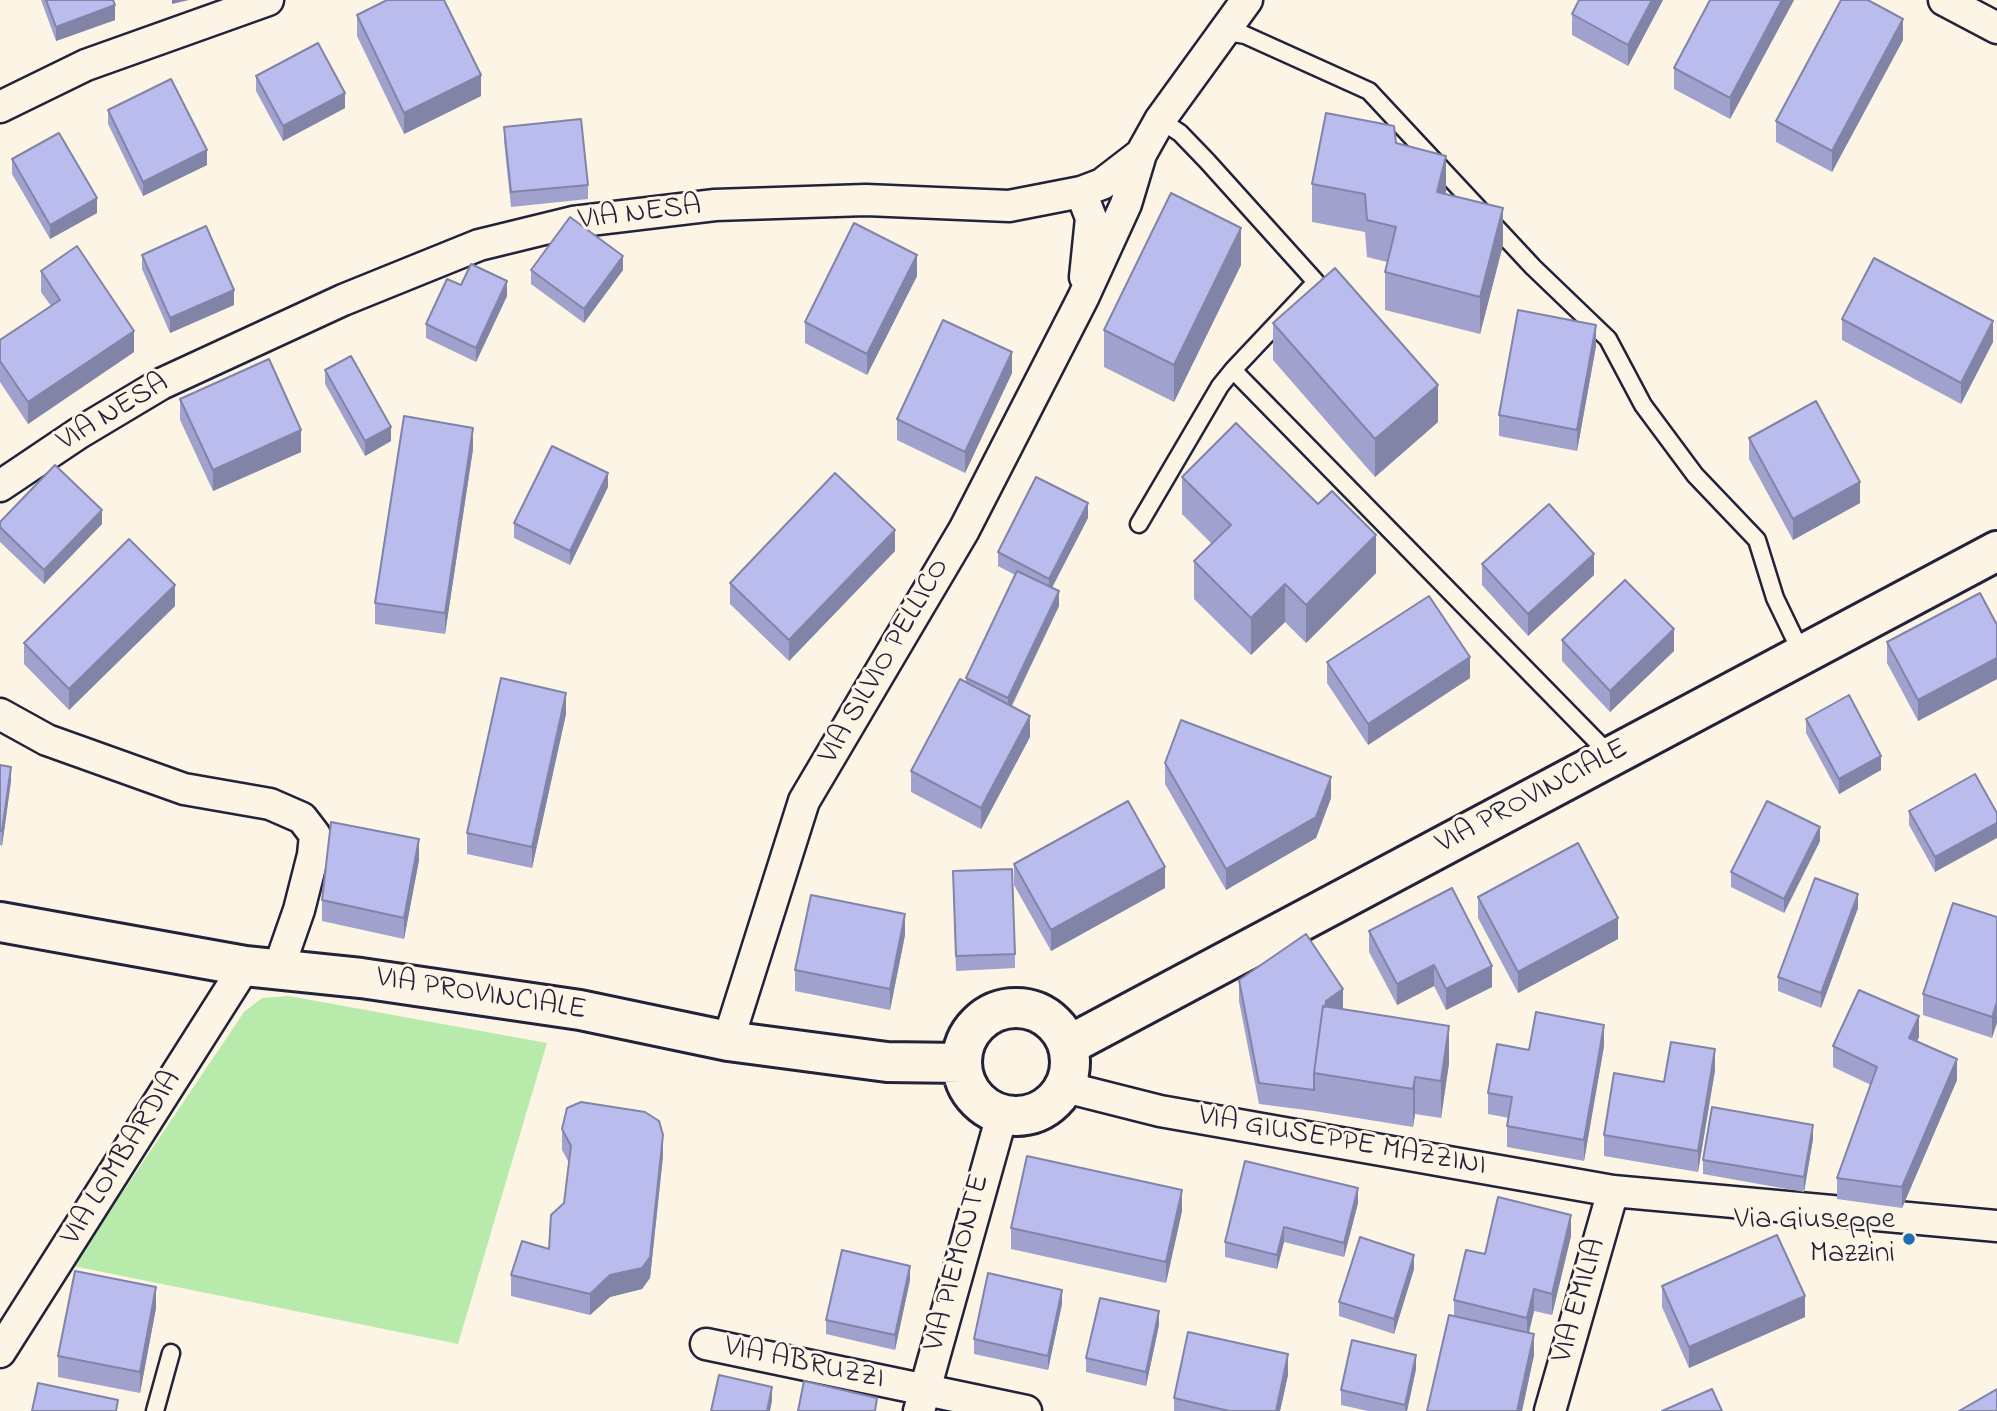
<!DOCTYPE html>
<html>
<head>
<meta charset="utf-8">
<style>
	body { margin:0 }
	canvas { display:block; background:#fcf5e5 }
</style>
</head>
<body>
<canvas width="1997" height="1411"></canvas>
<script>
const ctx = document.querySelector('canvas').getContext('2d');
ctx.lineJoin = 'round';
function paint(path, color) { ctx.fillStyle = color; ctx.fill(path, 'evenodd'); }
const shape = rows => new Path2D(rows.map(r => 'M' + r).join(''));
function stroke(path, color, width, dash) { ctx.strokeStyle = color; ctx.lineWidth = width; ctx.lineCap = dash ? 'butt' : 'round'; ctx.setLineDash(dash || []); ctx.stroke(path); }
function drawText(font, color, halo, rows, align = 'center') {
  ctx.font = font + ' "Indie Flower",sans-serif'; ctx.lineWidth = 6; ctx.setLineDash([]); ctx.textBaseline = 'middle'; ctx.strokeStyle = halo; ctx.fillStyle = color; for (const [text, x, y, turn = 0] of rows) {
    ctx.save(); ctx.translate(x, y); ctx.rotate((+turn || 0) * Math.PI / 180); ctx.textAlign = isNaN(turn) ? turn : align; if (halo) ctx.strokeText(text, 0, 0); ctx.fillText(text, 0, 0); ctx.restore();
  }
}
const green = shape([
	[289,996,547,1043,458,1344,73,1266,244,1012,262,998]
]);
const lane = shape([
	[1222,31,1245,35,1369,91,1533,267,1608,339,1643,405,1695,475,1757,540,1775,598,1802,654],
	[1160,120,1180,133,1207,161,1316,282,1233,370,1611,756],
	[1139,524,1220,386,1233,370],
	[155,1411,171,1353]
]);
const street = shape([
	[1944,0,1997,28],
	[0,107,86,65,268,0],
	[1081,192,1091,218,1085,277],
	[0,486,79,433,161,384,343,300,479,245,573,222,715,205,866,200,1009,206,1081,192,1102,184,1141,154,1160,120,1247,0],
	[0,714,47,740,184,789,270,804,302,818,315,835,313,855,299,910,278,970],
	[728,1041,804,801,964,530,1083,298,1126,204,1141,154],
	[1065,1087,1160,1111,1613,1191,1997,1226],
	[706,1344,1026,1411],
	[0,1352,245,966],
	[919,1411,1002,1115],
	[1550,1411,1613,1191]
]);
const secondary = shape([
	[0,922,245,966,361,978,580,1010,728,1041,887,1062,962,1063],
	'962 1062a54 54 0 1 1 108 0a54 54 0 1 1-108 0Z',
	[1069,1045,1997,551]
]);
const wall = shape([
	[41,0,113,0,115,20,56,41],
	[1579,0,1663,0,1628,66,1572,35,1572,14],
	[1794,0,1730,119,1674,89,1674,68],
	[357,15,481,96,404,134,357,36],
	[1903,40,1832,172,1776,142,1776,121],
	[256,76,345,108,283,141,256,91],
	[108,110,207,165,143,196,108,124],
	[504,127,588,185,588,199,511,207,504,141],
	[1396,143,1446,194,1503,245,1480,334,1385,310,1385,272,1387,262,1367,257,1365,232,1312,222,1312,184],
	[12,159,97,213,50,239,12,174],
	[142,255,234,305,170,333,142,269],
	[1241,265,1174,402,1104,367,1104,330],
	[531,270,623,270,584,323,531,284],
	[41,271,134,352,28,424,0,382,0,340,51,306,41,292],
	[917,276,867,375,805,343,805,322],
	[461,285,507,296,476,362,426,338,426,324],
	[1842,319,1993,342,1961,404,1842,340],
	[1273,323,1438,422,1375,477,1273,360],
	[1596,346,1577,451,1499,436,1499,415],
	[325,370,391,441,365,456,325,384],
	[1012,373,965,473,897,440,897,419],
	[180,399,301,452,213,491,180,420],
	[1749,438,1860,503,1793,540,1749,459],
	[473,449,445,634,375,624,375,603],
	[1182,477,1376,573,1306,643,1285,622,1251,655,1194,599,1194,561,1212,544,1182,514],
	[608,487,570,565,514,538,514,523],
	[1088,518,1052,588,1059,606,1012,706,1030,737,981,829,911,792,911,771,966,682,966,678,1015,575,998,566,998,552],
	[0,522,102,524,44,584,0,542],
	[895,551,789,661,730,604,730,583],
	[1482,564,1594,575,1528,636,1482,585],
	[175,606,69,710,24,664,24,643],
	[1997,625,1997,679,1918,721,1887,663,1887,642],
	[1562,640,1674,651,1610,712,1562,661],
	[1327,662,1470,678,1368,745,1327,683],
	[566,714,532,868,467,854,467,833],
	[1806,719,1881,770,1839,794,1806,733],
	[1165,763,1331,798,1316,838,1226,890,1165,784],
	[0,765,11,781,2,846,0,845],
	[1975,774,1935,872,1909,825,1909,811],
	[1820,841,1784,913,1731,887,1731,872],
	[419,860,404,939,322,921,322,900],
	[1014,864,1165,888,1051,951,1014,885],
	[953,886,1015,954,1015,968,956,971],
	[1478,897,1618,939,1518,993,1478,918],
	[1858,908,1821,1008,1778,991,1778,977],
	[1997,917,1992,1038,1923,1015,1923,994],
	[1369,931,1492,987,1446,1010,1434,986,1397,1005,1369,952],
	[905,935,890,1010,795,991,795,970],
	[1239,980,1343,1010,1449,1063,1441,1118,1415,1114,1413,1127,1314,1111,1259,1104,1239,1001],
	[1919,1037,1917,1041,1957,1080,1902,1208,1837,1199,1837,1178,1871,1085,1833,1067,1833,1046],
	[1604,1046,1584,1161,1507,1147,1507,1126,1509,1118,1488,1114,1488,1093,1529,1050],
	[1715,1070,1698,1172,1604,1156,1604,1135,1664,1082],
	[562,1129,663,1156,650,1278,642,1289,610,1297,590,1315,511,1296,511,1275,549,1249,564,1203,569,1163,562,1150],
	[1813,1139,1804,1192,1703,1174,1703,1160],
	[1358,1203,1344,1257,1284,1242,1277,1269,1225,1257,1225,1242],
	[1182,1211,1166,1283,1011,1249,1011,1228],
	[1571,1236,1552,1315,1534,1311,1529,1333,1534,1355,1522,1411,1427,1411,1454,1316,1454,1300,1485,1254],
	[1414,1269,1394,1334,1339,1316,1339,1302],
	[910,1280,895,1350,826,1334,826,1320],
	[1662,1286,1805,1317,1689,1368,1662,1307],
	[1062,1304,1048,1370,974,1354,974,1339],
	[156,1308,140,1393,58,1377,58,1356],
	[1159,1325,1146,1386,1086,1372,1086,1358],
	[1416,1369,1407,1411,1368,1411,1341,1405,1341,1390],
	[1288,1375,1280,1411,1174,1411,1174,1398]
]);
const shadedWall = shape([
	[172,0,189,0,172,4],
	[1652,0,1663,0,1628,66,1628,45],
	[1782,0,1794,0,1730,119,1730,98],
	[115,5,115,20,56,41,56,27],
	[1903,19,1903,40,1832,172,1832,151],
	[481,75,481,96,404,134,404,113],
	[345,93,345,108,283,141,283,126],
	[207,150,207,165,143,196,143,182],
	[1446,156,1446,194,1437,192],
	[97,198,97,213,50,239,50,225],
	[1503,208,1503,245,1480,334,1480,297],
	[1241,228,1241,265,1174,402,1174,365],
	[917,255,917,276,867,375,867,354],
	[623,256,623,270,584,323,584,309],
	[507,281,507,296,476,362,476,348],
	[234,290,234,305,170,333,170,318],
	[1993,321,1993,342,1961,404,1961,383],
	[1596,325,1596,346,1577,451,1577,430],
	[134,331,134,352,28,424,28,402],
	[1012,352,1012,373,965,473,965,452],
	[1438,385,1438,422,1375,477,1375,439],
	[391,427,391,441,365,456,365,441],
	[473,428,473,449,445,634,445,613],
	[301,430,301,452,213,491,213,470],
	[608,473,608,487,570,565,570,551],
	[1860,482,1860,503,1793,540,1793,519],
	[1088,503,1088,518,1049,593,1049,579],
	[102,510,102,524,44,584,44,570],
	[895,530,895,551,789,661,789,640],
	[1376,535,1376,573,1306,643,1306,605],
	[1594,554,1594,575,1528,636,1528,614],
	[1285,584,1285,622,1251,655,1251,618],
	[175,585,175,606,69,710,69,689],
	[1059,591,1059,606,1008,713,1008,698],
	[1674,629,1674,651,1610,712,1610,691],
	[1470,657,1470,678,1368,745,1368,724],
	[1997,658,1997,679,1918,721,1918,700],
	[566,693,566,714,532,868,532,847],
	[1030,716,1030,737,981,829,981,808],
	[1881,756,1881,770,1839,794,1839,779],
	[11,767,11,781,2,846,2,831],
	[1331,777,1331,798,1316,838,1226,890,1226,869],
	[1997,823,1997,838,1935,872,1935,857],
	[1820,827,1820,841,1784,913,1784,899],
	[419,839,419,860,404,939,404,918],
	[1165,867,1165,888,1051,951,1051,930],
	[1858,894,1858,908,1821,1008,1821,993],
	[905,914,905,935,890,1010,890,989],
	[1618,918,1618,939,1518,993,1518,972],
	[1434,965,1434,986,1397,1005,1397,984],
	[1492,966,1492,987,1446,1010,1446,989],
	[1343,989,1343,1010,1319,1074,1326,1001],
	[1997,1002,1997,1023,1992,1038,1992,1017],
	[1919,1016,1919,1037,1909,1059,1909,1038],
	[1604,1025,1604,1046,1584,1161,1584,1140],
	[1449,1026,1449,1063,1441,1118,1441,1081],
	[1715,1049,1715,1070,1698,1172,1698,1151],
	[1957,1059,1957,1080,1902,1208,1902,1187],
	[1415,1077,1415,1114,1413,1127,1413,1089],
	[1813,1125,1813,1139,1804,1192,1804,1177],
	[663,1135,663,1156,650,1278,642,1289,610,1297,590,1315,590,1294],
	[1358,1188,1358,1203,1344,1257,1344,1243],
	[1182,1190,1182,1211,1166,1283,1166,1262],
	[1571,1215,1571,1236,1552,1315,1552,1294],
	[1284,1227,1284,1242,1277,1269,1277,1255],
	[1414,1255,1414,1269,1394,1334,1394,1319],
	[910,1266,910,1280,895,1350,895,1335],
	[156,1287,156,1308,140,1393,140,1372],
	[1534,1289,1534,1311,1527,1339,1527,1318],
	[1062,1290,1062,1304,1048,1370,1048,1356],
	[1805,1296,1805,1317,1689,1368,1689,1347],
	[1159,1311,1159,1325,1146,1386,1146,1372],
	[1534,1334,1534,1355,1522,1411,1517,1411],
	[1288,1354,1288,1375,1280,1411,1276,1411],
	[1416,1355,1416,1369,1407,1411,1405,1411,1405,1405],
	[772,1387,772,1401,770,1411,767,1411]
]);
const building = shape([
	[46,0,113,0,115,5,56,27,46,0],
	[387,0,444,0,481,75,404,113,357,15,387,0],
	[1579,0,1652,0,1628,45,1572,14,1579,0],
	[1710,0,1782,0,1730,98,1674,68,1710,0],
	[1841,0,1868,0,1903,19,1832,151,1776,121,1841,0],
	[318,43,345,93,283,126,256,76,318,43],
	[171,79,207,150,143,182,108,110,171,79],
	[1326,113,1394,126,1396,143,1446,156,1437,192,1503,208,1480,297,1385,272,1396,227,1367,220,1365,194,1312,184,1326,113],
	[581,119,588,185,511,192,504,127,581,119],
	[59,133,97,198,50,225,12,159,59,133],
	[1171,193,1241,228,1174,365,1104,330,1171,193],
	[570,217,623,256,584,309,531,270,570,217],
	[854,223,917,255,867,354,805,322,854,223],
	[206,226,234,290,170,318,142,255,206,226],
	[77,246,134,331,28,402,0,361,0,340,60,300,41,271,77,246],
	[1874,258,1993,321,1961,383,1842,319,1874,258],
	[471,264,507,281,476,348,426,324,447,279,461,285,471,264],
	[1335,268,1438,385,1375,439,1273,323,1335,268],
	[1518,310,1596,325,1577,430,1499,415,1518,310],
	[943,320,1012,352,965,452,897,419,943,320],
	[351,356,391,427,365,441,325,370,351,356],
	[269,359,301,430,213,470,180,399,269,359],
	[1816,401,1860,482,1793,519,1749,438,1816,401],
	[404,416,473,428,445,613,375,603,404,416],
	[1236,423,1318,504,1332,491,1376,535,1306,605,1285,584,1251,618,1194,561,1231,525,1182,477,1236,423],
	[552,446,608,473,570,551,514,523,552,446],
	[55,465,102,510,44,570,0,527,0,522,55,465],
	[835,473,895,530,789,640,730,583,835,473],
	[1036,477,1088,503,1049,579,998,552,1036,477],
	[1549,504,1594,554,1528,614,1482,564,1549,504],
	[129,539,175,585,69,689,24,643,129,539],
	[1017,571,1059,591,1008,698,966,678,1017,571],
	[1625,580,1674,629,1610,691,1562,640,1625,580],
	[1980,593,1997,625,1997,658,1918,700,1887,642,1980,593],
	[1429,596,1470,657,1368,724,1327,662,1429,596],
	[501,678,566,693,532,847,467,833,501,678],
	[960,679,1030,716,981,808,911,771,960,679],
	[1849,695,1881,756,1839,779,1806,719,1849,695],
	[1181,720,1331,777,1316,817,1226,869,1165,763,1181,720],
	[0,765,11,767,2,831,0,831,0,765],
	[1975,774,1997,813,1997,823,1935,857,1909,811,1975,774],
	[1128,801,1165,867,1051,930,1014,864,1128,801],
	[1767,801,1820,827,1784,899,1731,872,1767,801],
	[331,822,419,839,404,918,322,900,331,822],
	[1578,843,1618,918,1518,972,1478,897,1578,843],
	[1012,869,1015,954,956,956,953,871,1012,869],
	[1815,878,1858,894,1821,993,1778,977,1815,878],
	[1452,888,1492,966,1446,989,1434,965,1397,984,1369,931,1452,888],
	[811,895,905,914,890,989,795,970,811,895],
	[1953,903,1997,917,1997,1002,1992,1017,1923,994,1953,903],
	[1306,934,1343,989,1326,1001,1325,1007,1323,1006,1314,1073,1314,1090,1259,1083,1239,980,1306,934],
	[1859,990,1919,1016,1909,1038,1957,1059,1902,1187,1837,1178,1877,1067,1833,1046,1859,990],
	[1323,1006,1449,1026,1441,1081,1415,1077,1413,1089,1314,1073,1323,1006],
	[1536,1012,1604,1025,1584,1140,1507,1126,1512,1097,1488,1093,1497,1044,1529,1050,1536,1012],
	[1671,1042,1715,1049,1698,1151,1604,1135,1614,1073,1664,1082,1671,1042],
	[581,1102,645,1112,659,1121,663,1135,650,1257,642,1268,610,1275,590,1294,511,1275,522,1241,549,1249,551,1215,564,1203,571,1146,562,1129,567,1108,581,1102],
	[1712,1107,1813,1125,1804,1177,1703,1160,1712,1107],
	[1027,1156,1182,1190,1166,1262,1011,1228,1027,1156],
	[1245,1161,1358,1188,1344,1243,1284,1227,1277,1255,1225,1242,1245,1161],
	[1498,1197,1571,1215,1552,1294,1534,1289,1527,1318,1454,1300,1466,1250,1485,1254,1498,1197],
	[1777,1235,1805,1296,1689,1347,1662,1286,1777,1235],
	[1360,1237,1414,1255,1394,1319,1339,1302,1360,1237],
	[842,1250,910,1266,895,1335,826,1320,842,1250],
	[75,1271,156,1287,140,1372,58,1356,75,1271],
	[988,1273,1062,1290,1048,1356,974,1339,988,1273],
	[1100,1298,1159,1311,1146,1372,1086,1358,1100,1298],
	[1449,1315,1534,1334,1517,1411,1427,1411,1449,1315],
	[1188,1332,1288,1354,1276,1411,1229,1411,1174,1398,1188,1332],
	[1352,1340,1416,1355,1405,1405,1341,1390,1352,1340],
	[719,1375,772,1387,767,1411,711,1411,719,1375],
	[804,1381,877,1398,875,1411,798,1411,804,1381],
	[38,1383,118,1400,116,1411,32,1411,38,1383],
	[1712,1389,1722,1411,1662,1411,1712,1389],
	[1997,1389,1997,1411,1959,1411,1997,1389]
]);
const markers = [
	[1909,1239,7,"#1f6fb2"]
];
const streetNames = [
	["VIA NESA",640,215,-7],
	["VIA NESA",114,414,-31],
	["VIA SILVIO PELLICO",886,662,-60],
	["VIA PROVINCIALE",1533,798,-28],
	["VIA PROVINCIALE",481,996,9],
	["VIA GIUSEPPE MAZZINI",1342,1143,10],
	["VIA LOMBARDIA",123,1159,-58],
	["VIA PIEMONTE",959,1263,-75],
	["VIA EMILIA",1581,1301,-74],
	["VIA ABRUZZI",804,1365,12]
];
const poiNames = [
	["Via Giuseppe",1895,1222],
	["Mazzini",1895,1256]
];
paint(green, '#b8ebab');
stroke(lane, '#22223b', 21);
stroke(street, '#22223b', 35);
stroke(secondary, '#22223b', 44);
stroke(lane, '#fcf5e5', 16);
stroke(street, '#fcf5e5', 30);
stroke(secondary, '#fcf5e5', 38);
paint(wall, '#a0a2cd');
paint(shadedWall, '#8284a7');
paint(building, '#babcee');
stroke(building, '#8284a7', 2);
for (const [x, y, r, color] of markers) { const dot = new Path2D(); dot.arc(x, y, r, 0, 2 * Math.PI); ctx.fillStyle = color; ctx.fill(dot); stroke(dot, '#fcf5e5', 2.5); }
drawText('30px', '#22223b', '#fcf5e5', streetNames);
drawText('30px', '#22223b', '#fcf5e5', poiNames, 'right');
</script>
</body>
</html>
